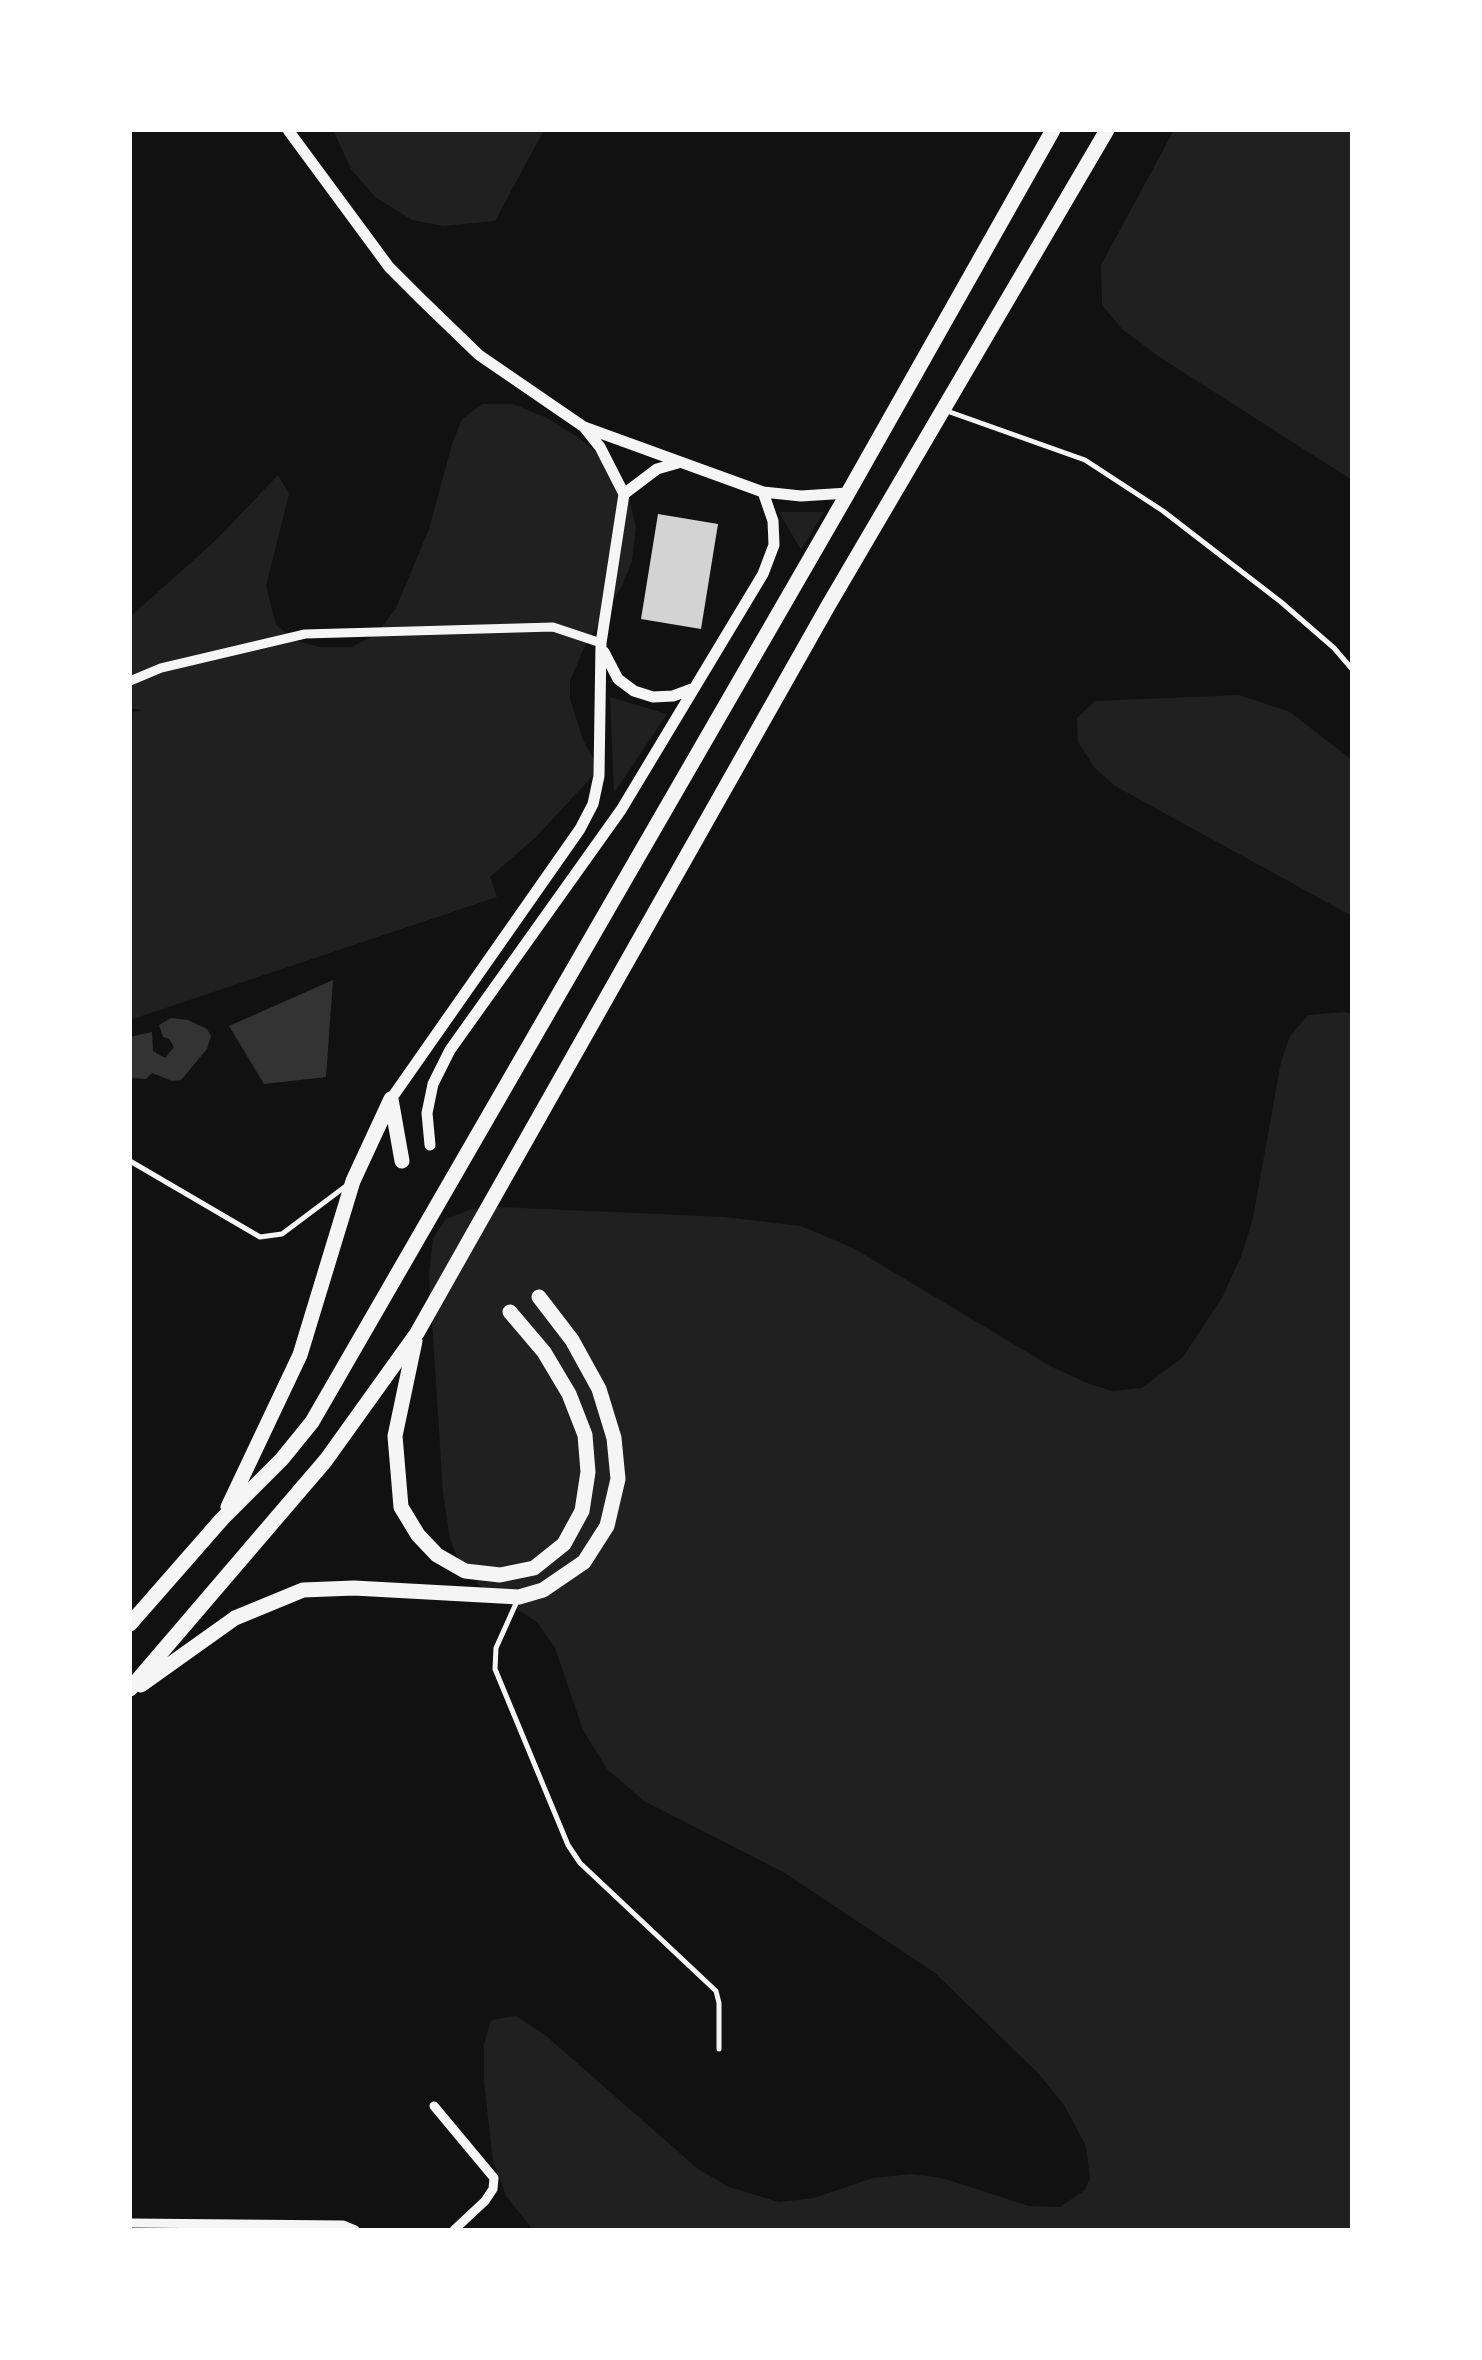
<!DOCTYPE html>
<html>
<head>
<meta charset="utf-8">
<style>
	body { margin:0 }
	#map { position:relative; width:1482px; height:2360px; overflow:hidden; background:#111; font-family:"Playfair Display",serif }
	canvas { display:block }
	.frame { position:absolute; inset:0; border:132px solid #fff; pointer-events:none }
</style>
</head>
<body>
<div id="map">
<canvas width="1482" height="2360"></canvas>
<div class="frame"></div>
</div>
<script>
const ctx = document.querySelector('canvas').getContext('2d');
ctx.lineJoin = 'round';
function paint(path, color) { ctx.fillStyle = color; ctx.fill(path, 'evenodd'); }
const shape = rows => new Path2D(rows.map(r => 'M' + r).join(''));
function stroke(path, color, width, dash) { ctx.strokeStyle = color; ctx.lineWidth = width; ctx.lineCap = dash ? 'butt' : 'round'; ctx.setLineDash(dash || []); ctx.stroke(path); }
const green = shape([
	[333,130,544,130,495,221,443,226,412,220,375,197,351,169],
	[1174,130,1352,130,1352,480,1161,358,1122,329,1102,305,1101,265],
	[482,404,513,404,547,418,579,438,608,462,627,491,636,526,632,561,622,586,583,650,570,681,570,699,583,740,599,769,536,837,490,877,497,897,130,1020,130,713,143,710,130,708,130,617,216,540,278,475,289,494,266,586,276,625,297,641,319,647,351,647,376,635,396,608,429,529,452,444,462,419],
	[779,512,824,512,801,550],
	[1239,695,1290,712,1352,760,1352,916,1115,786,1094,767,1078,742,1077,718,1095,701],
	[610,697,667,714,614,793],
	[1345,1012,1352,1015,1352,2230,533,2230,506,2196,493,2161,484,2082,484,2044,491,2020,516,2016,545,2035,698,2169,729,2187,779,2202,814,2198,873,2178,911,2174,942,2178,1029,2206,1060,2207,1085,2190,1090,2178,1086,2146,1064,2105,1039,2074,935,1973,783,1872,644,1801,607,1769,583,1730,555,1648,537,1622,479,1585,459,1562,450,1539,443,1493,429,1275,433,1238,446,1219,472,1209,500,1207,725,1217,801,1226,853,1248,1052,1367,1087,1383,1112,1391,1142,1388,1183,1357,1223,1296,1242,1254,1253,1218,1281,1062,1290,1036,1308,1015]
]);
const water = shape([
	[333,980,326,1077,264,1084,229,1026],
	[171,1018,188,1020,207,1029,211,1036,207,1049,181,1080,172,1081,152,1073,146,1079,130,1078,130,1037,152,1032,153,1051,165,1058,174,1047,169,1039,163,1037,159,1025]
]);
const building = shape([
	[658,514,718,524,701,629,641,619]
]);
const service = shape([
	[947,411,1085,460,1163,511,1281,602,1334,648,1352,669],
	[130,1161,260,1237,282,1234,346,1186],
	[518,1599,496,1648,495,1669,568,1845,580,1863,716,1991,719,2003,719,2049]
]);
const minor = shape([
	[130,681,161,668,305,634,553,627,601,643],
	[434,2106,494,2178,493,2189,485,2201,454,2230],
	[130,2223,343,2225,355,2230]
]);
const tertiary = shape([
	[288,130,389,267,421,299,479,355,584,427,763,492,801,496,848,493],
	[624,494,657,469,678,463],
	[604,652,618,679,634,691,653,697,673,696,692,689],
	[391,1099,580,829,593,804,599,776,601,643,624,494,600,447,584,427],
	[430,1145,427,1113,433,1084,450,1050,621,810,763,574,774,545,773,521,763,492]
]);
const primary = shape([
	[391,1099,402,1161],
	[415,1341,395,1436,401,1507,418,1535,437,1555,465,1571,500,1575,534,1568,564,1544,582,1511,588,1472,585,1435,569,1394,544,1352,510,1312],
	[228,1507,300,1355,353,1181,391,1099],
	[130,1624,222,1519,282,1459,312,1422,848,493,1053,130],
	[141,1685,235,1618,303,1590,354,1588,519,1597,543,1590,584,1562,607,1526,618,1479,614,1438,599,1389,572,1340,539,1297],
	[130,1689,326,1460,417,1333,828,606,1107,130]
]);
paint(green, '#202020');
paint(water, '#333');
paint(building, '#d3d3d3');
stroke(service, '#f5f5f5', 5);
stroke(minor, '#f5f5f5', 9);
stroke(tertiary, '#f5f5f5', 11);
stroke(primary, '#f5f5f5', 15);
</script>
</body>
</html>
